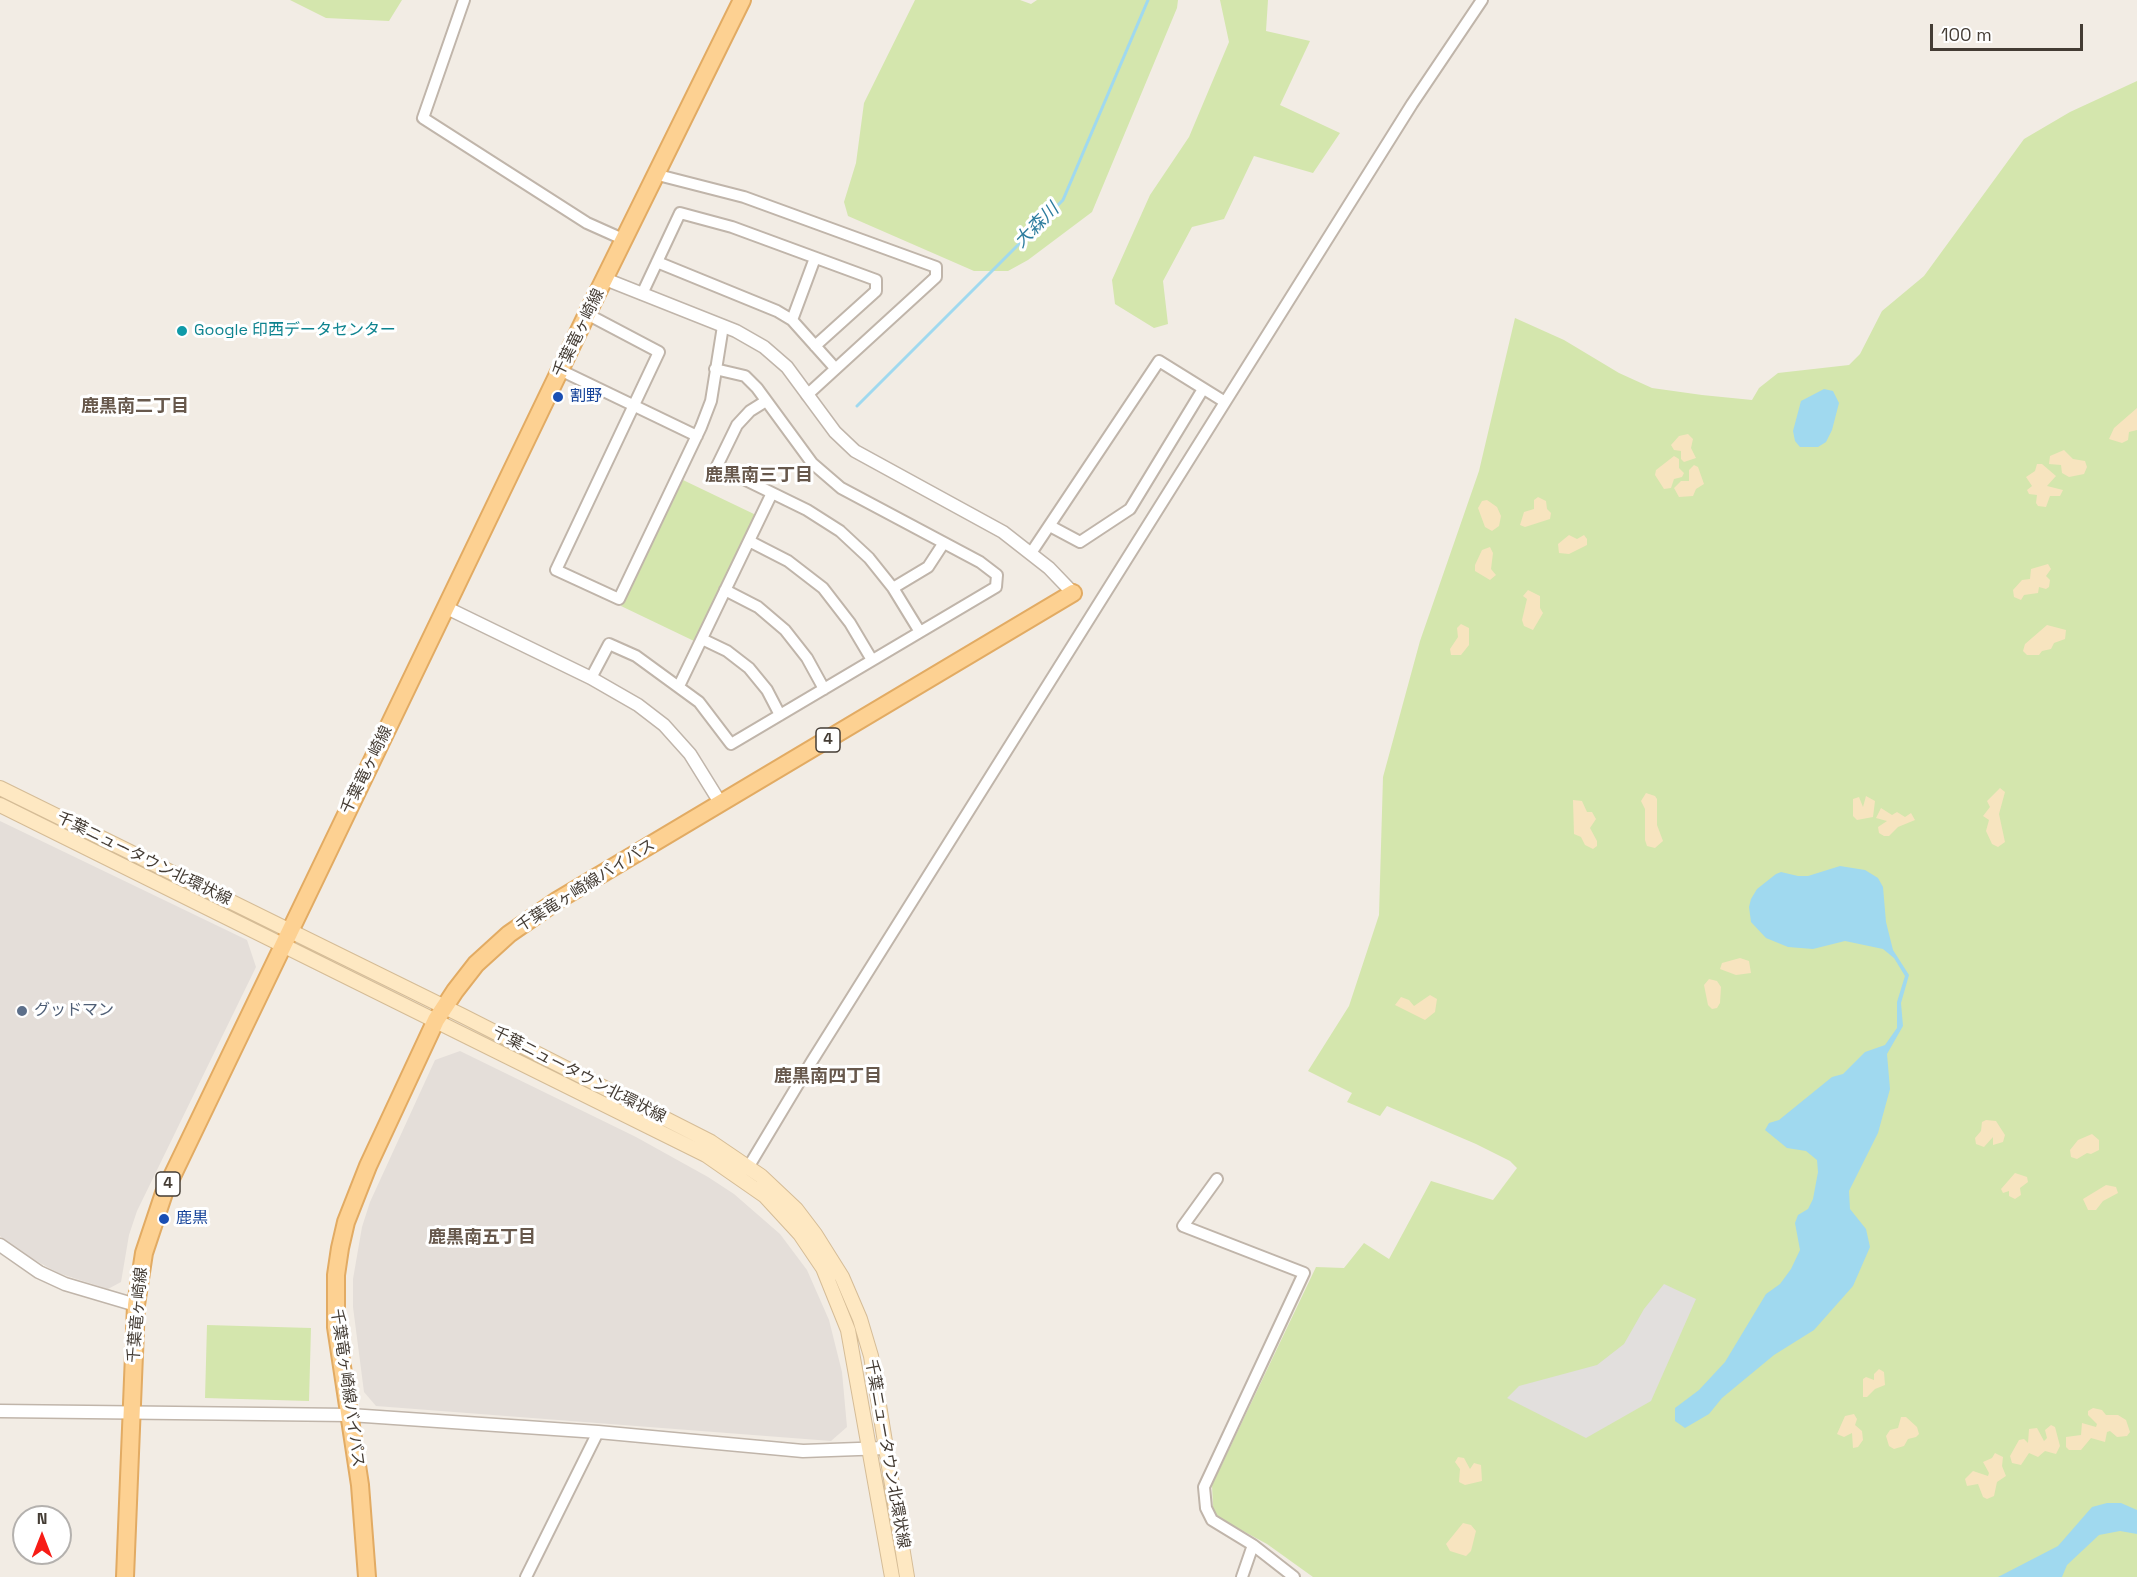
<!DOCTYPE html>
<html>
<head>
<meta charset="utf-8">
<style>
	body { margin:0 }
	#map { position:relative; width:2137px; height:1577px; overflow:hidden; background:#f2ece4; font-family:"Space Grotesk",sans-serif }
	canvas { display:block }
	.north { position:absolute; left:12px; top:1505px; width:60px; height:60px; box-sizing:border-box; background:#fff; border:2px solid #b4b1ae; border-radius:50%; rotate:0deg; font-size:16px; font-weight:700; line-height:24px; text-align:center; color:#443c34 }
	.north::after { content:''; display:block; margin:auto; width:21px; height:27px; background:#f71c16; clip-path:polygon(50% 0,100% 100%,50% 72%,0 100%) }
	.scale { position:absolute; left:1930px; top:24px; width:153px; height:27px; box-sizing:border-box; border:3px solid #443c34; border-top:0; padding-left:8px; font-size:18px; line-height:21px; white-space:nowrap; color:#443c34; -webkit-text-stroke:4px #fff; paint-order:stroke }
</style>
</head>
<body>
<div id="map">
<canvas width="2137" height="1577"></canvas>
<div class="north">N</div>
<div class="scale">100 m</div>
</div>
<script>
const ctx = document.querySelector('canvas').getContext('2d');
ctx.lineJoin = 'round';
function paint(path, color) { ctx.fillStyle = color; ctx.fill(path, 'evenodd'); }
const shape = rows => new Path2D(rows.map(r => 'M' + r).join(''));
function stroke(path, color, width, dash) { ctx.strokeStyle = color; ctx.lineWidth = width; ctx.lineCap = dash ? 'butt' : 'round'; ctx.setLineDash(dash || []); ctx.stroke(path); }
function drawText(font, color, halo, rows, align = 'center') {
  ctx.font = font + ' "Space Grotesk","Noto Sans JP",sans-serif'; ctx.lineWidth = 6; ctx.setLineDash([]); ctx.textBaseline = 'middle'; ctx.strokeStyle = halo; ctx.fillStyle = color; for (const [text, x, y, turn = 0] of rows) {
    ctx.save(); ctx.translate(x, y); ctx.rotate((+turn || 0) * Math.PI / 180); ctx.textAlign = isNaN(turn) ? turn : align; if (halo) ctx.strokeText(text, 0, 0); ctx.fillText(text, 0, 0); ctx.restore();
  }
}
const industrial = shape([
	[0,821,247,940,256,967,137,1211,129,1235,121,1282,108,1289,58,1273,15,1249,0,1236],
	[460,1051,636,1137,708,1177,734,1194,780,1234,807,1270,829,1320,842,1372,847,1427,831,1441,376,1406,364,1392,353,1307,353,1279,362,1227,370,1202,435,1060]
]);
const green = shape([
	[290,0,402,0,389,21,326,18],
	[915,0,1020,0,1031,4,1037,0,1178,0,1177,8,1092,212,1028,260,1008,271,974,271,848,216,844,202,856,163,864,103],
	[1220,0,1268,0,1266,31,1310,41,1280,105,1340,133,1313,173,1254,156,1224,219,1192,227,1163,281,1168,324,1154,328,1115,304,1112,280,1150,195,1189,137,1229,42],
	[2137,81,2137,1577,1313,1577,1267,1544,1217,1517,1213,1507,1212,1485,1316,1267,1344,1268,1364,1243,1389,1259,1431,1181,1493,1200,1517,1168,1510,1161,1476,1144,1387,1106,1380,1116,1347,1102,1352,1093,1308,1071,1349,1006,1379,915,1383,777,1420,641,1479,471,1515,318,1564,340,1619,373,1652,388,1702,395,1752,400,1759,388,1778,373,1849,365,1860,354,1882,311,1924,276,2024,139,2070,112],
	[683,480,756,515,694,641,621,606],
	[207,1325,311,1328,309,1401,205,1398]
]);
const sand = shape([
	[2137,408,2137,430,2129,432,2128,440,2122,443,2109,439,2114,428],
	[1688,434,1693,439,1691,448,1696,458,1684,462,1681,459,1681,451,1674,450,1671,445,1679,436],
	[2064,450,2073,459,2085,461,2087,467,2084,474,2069,477,2062,473,2061,465,2049,464,2050,456],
	[1674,456,1679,459,1679,468,1684,473,1682,477,1674,479,1671,488,1664,489,1655,475,1656,470],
	[2037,464,2042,464,2056,476,2047,486,2063,490,2060,496,2050,496,2046,507,2038,506,2036,503,2037,495,2029,494,2027,490,2032,486,2026,477,2035,471],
	[1694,465,1698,467,1704,484,1696,489,1693,496,1679,497,1674,488,1681,481,1689,481,1689,470],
	[1538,497,1546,501,1547,509,1551,513,1550,519,1525,527,1520,525,1524,512,1534,509,1534,500],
	[1487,500,1497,507,1501,516,1499,526,1492,531,1485,527,1478,508,1482,501],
	[1569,535,1577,539,1584,535,1587,539,1587,545,1569,554,1559,553,1558,544],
	[1490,547,1493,553,1491,569,1496,575,1490,580,1475,571,1475,565,1482,550],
	[2048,564,2051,569,2046,576,2050,580,2049,587,2046,589,2039,587,2038,593,2024,595,2021,600,2014,597,2013,590,2022,580,2030,579,2031,569],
	[1528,590,1540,596,1540,608,1543,613,1533,630,1524,626,1522,620,1527,599,1523,596],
	[1461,624,1469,628,1469,645,1461,655,1451,655,1450,649,1458,637,1457,628],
	[2047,625,2066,630,2065,639,2054,643,2051,649,2042,651,2039,655,2027,655,2023,651,2025,644],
	[2000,788,2005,792,1999,814,2005,842,1998,847,1992,844,1986,831,1989,820,1983,816,1990,807,1987,801],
	[1646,793,1655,796,1657,799,1657,825,1663,841,1655,848,1647,846,1645,840,1645,809,1641,801],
	[1866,796,1875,801,1873,817,1857,820,1853,816,1853,799,1859,797,1863,807],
	[1573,800,1582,801,1587,812,1592,812,1596,819,1590,828,1597,841,1597,846,1593,849,1585,845,1581,837,1574,834],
	[1881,808,1892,815,1897,812,1905,817,1911,813,1915,820,1898,827,1889,836,1884,836,1879,833,1878,827,1887,821,1876,818],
	[1740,958,1749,961,1751,973,1736,975,1720,969,1722,963],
	[1709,979,1717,981,1721,987,1720,1003,1717,1008,1712,1009,1708,1005,1704,985],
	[1430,995,1437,999,1435,1012,1425,1020,1395,1005,1401,997,1409,1000,1414,1006],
	[1986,1120,1996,1121,2005,1135,2003,1142,1993,1145,1993,1137,1984,1147,1976,1144,1975,1138,1981,1131,1982,1122],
	[2092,1134,2099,1140,2099,1150,2091,1154,2087,1153,2077,1159,2071,1157,2070,1150,2078,1140],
	[2015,1173,2027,1177,2028,1182,2020,1188,2021,1195,2015,1199,2009,1196,2009,1191,2003,1193,2001,1189],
	[2106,1185,2116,1187,2118,1193,2103,1201,2096,1210,2088,1210,2083,1199],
	[1879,1369,1884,1372,1885,1385,1875,1389,1867,1397,1863,1397,1863,1379,1866,1377,1874,1380,1874,1374],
	[2093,1408,2102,1410,2106,1415,2118,1415,2126,1420,2130,1432,2127,1436,2117,1437,2110,1431,2107,1432,2105,1442,2091,1438,2081,1450,2069,1450,2066,1447,2066,1437,2081,1435,2082,1423,2096,1427,2097,1424,2088,1415,2088,1411],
	[1854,1414,1857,1419,1855,1425,1862,1431,1863,1440,1858,1447,1853,1448,1852,1433,1844,1437,1837,1434,1845,1416],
	[1901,1417,1906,1417,1917,1427,1919,1434,1916,1437,1908,1439,1904,1446,1894,1449,1889,1446,1886,1436,1890,1430,1898,1428],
	[2051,1425,2055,1427,2060,1446,2056,1454,2045,1451,2038,1457,2029,1453,2021,1465,2012,1463,2010,1456,2019,1440,2024,1439,2028,1443,2029,1429,2037,1428,2044,1441,2047,1438,2045,1430],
	[1995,1453,2003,1457,2002,1466,2006,1476,1997,1482,1994,1496,1987,1499,1983,1497,1978,1484,1967,1486,1965,1479,1973,1471,1988,1476,1989,1473,1983,1462,1992,1458],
	[1458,1457,1464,1458,1470,1469,1474,1463,1481,1465,1482,1481,1465,1485,1459,1482,1460,1469,1455,1462],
	[1463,1523,1471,1525,1476,1531,1471,1551,1466,1556,1450,1551,1446,1544]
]);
const parking = shape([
	[1664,1284,1696,1299,1651,1401,1586,1438,1507,1398,1519,1386,1597,1365,1624,1344,1644,1309]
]);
const water = shape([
	[1824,389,1833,391,1839,403,1832,430,1826,442,1818,447,1800,447,1795,441,1793,431,1801,401],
	[1840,866,1865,870,1878,878,1883,887,1886,922,1893,950,1909,975,1901,1003,1903,1026,1887,1054,1890,1089,1878,1133,1849,1191,1850,1209,1866,1229,1870,1247,1853,1286,1814,1330,1774,1355,1722,1398,1709,1414,1685,1428,1675,1421,1675,1408,1699,1390,1725,1362,1766,1294,1780,1284,1791,1269,1800,1250,1795,1223,1798,1215,1808,1209,1813,1199,1818,1172,1817,1160,1806,1151,1787,1148,1765,1130,1769,1123,1779,1120,1832,1077,1843,1074,1865,1052,1885,1045,1897,1028,1897,1002,1905,976,1894,958,1883,949,1845,941,1813,949,1788,947,1766,938,1751,922,1749,907,1751,899,1757,889,1776,874,1781,872,1798,876,1808,876],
	[2107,1503,2121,1503,2137,1510,2137,1534,2120,1531,2099,1535,2067,1565,2062,1577,1998,1577,2058,1546,2092,1507]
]);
const stream = shape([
	[857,406,1063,200,1148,0]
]);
const minor = shape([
	[464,0,423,118,587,223,625,240],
	[658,175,744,197,936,267,936,277,807,395],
	[657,262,777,311,792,320,835,368],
	[642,294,680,213,732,227,876,280,876,291,815,346],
	[587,314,659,352,556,570,619,599,701,427,711,401,723,326],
	[792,320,815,258],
	[560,370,697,436],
	[766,401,750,411,737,425,717,466,807,510,840,531,869,558,893,588,920,632],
	[1050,526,1080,542,1130,509,1203,389],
	[749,541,788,561,823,588,850,623,872,660],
	[1031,553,1159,361,1225,402],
	[893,588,928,567,943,544],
	[725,590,758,607,785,630,807,658,824,689],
	[702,639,727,651,749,668,767,690,780,715],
	[591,678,609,644,636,656,699,702,731,744,996,587,997,575,980,562,841,488,812,463,757,388,745,376,715,369],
	[679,686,772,493],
	[749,1166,812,1061,1412,104,1482,0],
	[1217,1179,1183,1226,1304,1273,1204,1487,1206,1508,1212,1520,1253,1545,1294,1577],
	[526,1577,598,1432],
	[1242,1577,1253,1545]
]);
const tertiary = shape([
	[605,279,736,331,764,347,787,367,835,432,855,451,1003,532,1049,568,1073,593],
	[445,607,591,678,638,705,664,725,690,754,721,804],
	[0,1245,39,1272,65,1284,136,1305],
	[0,1411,350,1415,598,1432,803,1451,886,1448]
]);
const secondary = shape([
	[0,788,463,1016,711,1142,761,1176,796,1209,815,1234,842,1277,860,1319,871,1356,907,1577],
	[0,805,706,1155,765,1196,800,1234,823,1268,848,1330,892,1577]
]);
const primary = shape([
	[125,1577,136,1305,144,1253,164,1193,587,314,742,0],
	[367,1577,360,1485,336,1327,336,1275,340,1248,346,1222,368,1166,436,1020,455,991,476,964,509,934,558,900,1073,593]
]);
const markers = [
	[182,331,6,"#0f9aa8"],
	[558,397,6,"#1a4fb4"],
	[22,1011,6,"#5c6f8a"],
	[164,1219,6,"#1a4fb4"]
];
const shields = [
	[828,740,24],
	[168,1184,24]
];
const shieldNames = [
	["4",828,740],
	["4",168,1184]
];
const cultureNames = [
	["Google 印西データセンター",194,331]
];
const streetNames = [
	["千葉竜ヶ崎線",579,333,-64],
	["千葉竜ヶ崎線",367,770,-64],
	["千葉ニュータウン北環状線",144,859,26],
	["千葉竜ヶ崎線バイパス",586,886,-32],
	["千葉ニュータウン北環状線",579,1075,27],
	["千葉竜ヶ崎線",138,1315,-85],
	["千葉竜ヶ崎線バイパス",347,1388,82],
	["千葉ニュータウン北環状線",887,1454,80]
];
const transitNames = [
	["割野",570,397],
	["鹿黒",176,1219]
];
const serviceNames = [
	["グッドマン",34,1011]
];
const waterNames = [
	["大森川",1037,226,-45]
];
const neighbourhoodNames = [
	["鹿黒南二丁目",135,407],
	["鹿黒南三丁目",759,476],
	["鹿黒南四丁目",828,1077],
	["鹿黒南五丁目",482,1238]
];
paint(industrial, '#e4ded9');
paint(green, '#d4e6ad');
paint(sand, '#f7e4bf');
paint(parking, '#e2dfdd');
paint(water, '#a0d9ef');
stroke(stream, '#a0d9ef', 3);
stroke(minor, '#c0b5aa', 14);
stroke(tertiary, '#c0b5aa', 15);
stroke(secondary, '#d5bc96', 16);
stroke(primary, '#e2ab63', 20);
stroke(minor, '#fff', 10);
stroke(tertiary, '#fff', 12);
stroke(secondary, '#fee8c2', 14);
stroke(primary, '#fdd192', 16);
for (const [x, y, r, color] of markers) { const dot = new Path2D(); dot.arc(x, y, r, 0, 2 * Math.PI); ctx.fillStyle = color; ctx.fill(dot); stroke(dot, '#fff', 2); }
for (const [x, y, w] of shields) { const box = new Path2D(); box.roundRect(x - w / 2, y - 12, w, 24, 4.5); ctx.fillStyle = '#fff'; ctx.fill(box); stroke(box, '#443c34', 1.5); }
drawText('bold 15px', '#443c34', null, shieldNames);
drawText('16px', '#0d838f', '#fff', cultureNames, 'left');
drawText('16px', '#443c34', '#fff', streetNames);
drawText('16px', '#164399', '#fff', transitNames, 'left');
drawText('16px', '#4e5e75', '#fff', serviceNames, 'left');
drawText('italic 18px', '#2c7c9e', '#fff', waterNames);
drawText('bold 18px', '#67584c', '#fff', neighbourhoodNames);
</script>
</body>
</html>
